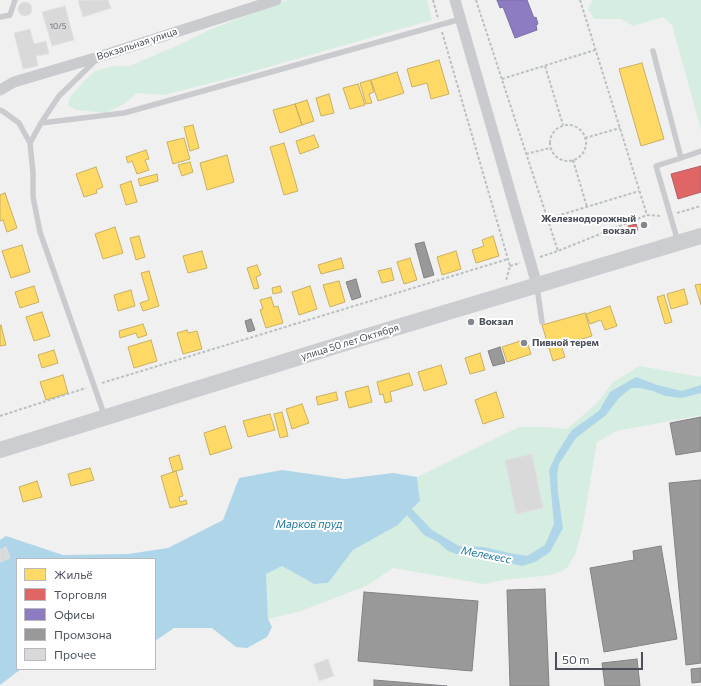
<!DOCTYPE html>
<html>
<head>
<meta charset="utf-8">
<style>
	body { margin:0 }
	#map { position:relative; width:701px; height:686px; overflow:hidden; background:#f0f0f0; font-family:Commissioner,sans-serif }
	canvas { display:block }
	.legend { position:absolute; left:16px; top:558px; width:140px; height:112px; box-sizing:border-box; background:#fff; border:1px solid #b6b9bd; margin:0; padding:5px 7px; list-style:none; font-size:12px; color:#49505a }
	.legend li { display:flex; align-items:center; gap:8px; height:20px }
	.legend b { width:20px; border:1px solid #b6b9bd }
	.scale { position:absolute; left:555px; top:652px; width:88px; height:18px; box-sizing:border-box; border:2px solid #49505a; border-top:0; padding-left:5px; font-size:12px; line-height:14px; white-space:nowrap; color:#49505a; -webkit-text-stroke:3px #fff; paint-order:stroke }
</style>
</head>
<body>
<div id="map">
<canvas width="701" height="686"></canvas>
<ul class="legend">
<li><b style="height:11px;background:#ffd966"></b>Жильё</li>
<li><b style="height:11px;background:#e06666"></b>Торговля</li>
<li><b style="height:11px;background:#8e7cc3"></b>Офисы</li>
<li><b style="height:11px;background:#999"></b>Промзона</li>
<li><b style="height:11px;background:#d9d9da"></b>Прочее</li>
</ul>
<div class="scale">50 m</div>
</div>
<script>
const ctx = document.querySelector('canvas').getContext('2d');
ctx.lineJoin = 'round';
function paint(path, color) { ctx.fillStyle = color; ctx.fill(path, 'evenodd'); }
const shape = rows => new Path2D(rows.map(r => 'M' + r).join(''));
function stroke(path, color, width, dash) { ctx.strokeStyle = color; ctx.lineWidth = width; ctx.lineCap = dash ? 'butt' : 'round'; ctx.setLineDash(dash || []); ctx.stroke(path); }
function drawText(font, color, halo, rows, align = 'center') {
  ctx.font = font + ' Commissioner,sans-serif'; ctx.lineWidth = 4; ctx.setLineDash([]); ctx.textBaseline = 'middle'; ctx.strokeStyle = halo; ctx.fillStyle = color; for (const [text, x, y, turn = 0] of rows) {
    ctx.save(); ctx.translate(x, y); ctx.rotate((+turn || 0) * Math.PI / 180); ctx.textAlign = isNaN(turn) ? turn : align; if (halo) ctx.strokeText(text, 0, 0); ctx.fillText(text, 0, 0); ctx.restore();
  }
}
const green = shape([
	[287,0,427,0,432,20,230,78,164,95,137,93,125,103,106,113,76,110,68,105,70,97,83,82,95,71,113,66,130,66,157,54,177,46,209,30],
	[592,0,701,0,701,130,672,25,663,17,633,26,621,19,594,19,588,9],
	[639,366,701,377,701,415,617,431,597,442,582,530,575,555,566,569,551,575,504,580,484,584,393,568,366,586,301,611,268,619,266,574,282,566,314,584,328,583,353,550,398,525,420,501,417,477,519,427,545,427,567,429,597,403,612,383]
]);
const water = shape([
	[636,377,657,385,682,391,701,385,701,393,681,398,665,396,653,391,640,388,631,388,619,398,606,415,576,438,559,464,557,475,558,492,563,528,550,552,535,562,522,566,493,559,456,554,448,551,438,542,424,535,407,515,398,525,353,550,328,583,314,584,282,566,266,574,268,619,272,627,267,637,247,648,236,647,212,628,174,628,155,641,155,559,17,559,17,669,21,669,0,685,0,540,6,536,63,555,128,554,168,548,223,520,239,478,282,470,345,479,393,473,417,477,420,501,412,509,432,530,459,546,484,547,509,553,527,556,545,545,554,524,549,470,557,453,572,430,599,411,610,392]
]);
const homes = shape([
	[439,60,449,94,431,99,427,83,412,87,407,69,439,60],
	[642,63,664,139,641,146,619,69,642,63],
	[397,72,404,93,378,101,371,80,397,72],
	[370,80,374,92,369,94,372,103,366,104,360,83,370,80],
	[358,84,365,105,350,109,343,88,358,84],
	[329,94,334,113,321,116,316,98,329,94],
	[307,100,314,121,302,125,295,104,307,100],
	[295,104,302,125,280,133,273,110,295,104],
	[193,125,199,148,190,151,184,127,193,125],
	[314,135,319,147,300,154,296,141,314,135],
	[184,138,190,159,173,164,167,142,184,138],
	[284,143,298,191,284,195,270,147,284,143],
	[146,150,149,159,145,160,149,170,137,174,132,161,128,163,126,157,146,150],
	[227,155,234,182,207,190,200,163,227,155],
	[190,162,193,172,182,176,178,165,190,162],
	[96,167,103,187,96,190,97,193,84,197,76,174,96,167],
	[157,174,158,181,140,186,138,179,157,174],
	[131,181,137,202,126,205,120,185,131,181],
	[5,193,17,228,7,232,3,220,0,221,0,195,5,193],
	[115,227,123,253,103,259,95,234,115,227],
	[139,236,145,257,136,260,130,238,139,236],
	[493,236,499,256,476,263,472,250,484,246,482,240,493,236],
	[22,245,30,272,11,278,2,251,22,245],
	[202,251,207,268,188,273,183,256,202,251],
	[456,251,461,269,442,275,437,257,456,251],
	[341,258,344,268,321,274,318,265,341,258],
	[410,258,417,280,404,284,397,262,410,258],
	[257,265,261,275,256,277,259,288,254,289,247,268,257,265],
	[391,268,394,280,382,283,378,271,391,268],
	[149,271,159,306,143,311,140,303,149,300,141,273,149,271],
	[339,281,345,302,330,307,323,285,339,281],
	[701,284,701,305,695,285,701,284],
	[34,286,39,302,20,308,15,292,34,286],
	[280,286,282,292,273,294,272,288,280,286],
	[310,286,317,309,299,315,292,292,310,286],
	[684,289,688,304,671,309,667,294,684,289],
	[131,290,135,306,118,311,114,295,131,290],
	[664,295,672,322,665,324,657,297,664,295],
	[271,297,274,307,278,306,283,323,266,328,260,310,263,309,260,300,271,297],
	[610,306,617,326,605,330,601,320,590,324,586,314,610,306],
	[42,312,50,336,34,341,26,317,42,312],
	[585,313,592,336,561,345,565,357,553,361,542,325,585,313],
	[143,324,147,335,138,338,136,333,120,338,119,331,143,324],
	[1,325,6,345,0,346,0,326,1,325],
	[187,330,188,333,197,331,202,349,183,354,177,333,187,330],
	[526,339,531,354,507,362,502,347,526,339],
	[151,340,157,361,134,368,128,347,151,340],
	[54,350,58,363,42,368,38,355,54,350],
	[480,353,485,370,470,374,465,358,480,353],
	[441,365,447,384,424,391,418,372,441,365],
	[409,373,413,385,390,392,392,401,385,403,383,394,380,395,377,382,409,373],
	[63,375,68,393,46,400,40,382,63,375],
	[368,386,372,402,349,408,345,392,368,386],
	[336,392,338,400,318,405,316,397,336,392],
	[496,392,504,417,483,424,475,400,496,392],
	[302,404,309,423,292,429,286,409,302,404],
	[282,412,288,436,280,438,274,414,282,412],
	[270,414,275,430,248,437,243,421,270,414],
	[225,426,232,448,210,455,204,433,225,426],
	[179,455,183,469,173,472,169,458,179,455],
	[90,468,94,480,71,486,68,474,90,468],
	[176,471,183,496,179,497,180,502,186,500,187,504,170,508,161,476,176,471],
	[37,481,42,497,23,502,19,487,37,481]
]);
const shops = shape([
	[701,166,701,192,678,199,671,174,701,166],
	[636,224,638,230,630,233,628,226,636,224]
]);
const offices = shape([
	[497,0,527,0,534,18,536,17,538,24,536,25,537,30,515,38,503,7,500,8,497,0]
]);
const industry = shape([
	[424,242,434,275,424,278,415,244,424,242],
	[356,279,361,297,352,300,346,282,356,279],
	[251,319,255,330,248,332,245,321,251,319],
	[500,347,505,363,493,366,488,351,500,347],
	[701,417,701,451,676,455,670,423,701,417],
	[701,480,701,663,686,665,669,483,701,480],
	[661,546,677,639,604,652,590,568,634,560,633,551,661,546],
	[545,589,549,686,510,686,507,590,545,589],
	[364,592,478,601,472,671,358,661,364,592],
	[637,659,640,686,605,686,602,663,637,659],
	[701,668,701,682,692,683,691,669,701,668],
	[374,680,447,686,374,686,374,680]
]);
const building = shape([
	[82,0,108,0,111,8,83,17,78,1,82,0],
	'18 9a7 7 0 1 1 14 0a7 7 0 1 1-14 0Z',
	[65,6,74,40,52,46,42,12,65,6],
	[30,29,34,44,46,41,49,54,36,56,38,66,23,69,14,33,30,29],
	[532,454,543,508,516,514,505,460,532,454],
	[6,547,10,558,0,562,0,550,6,547],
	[328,659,334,676,319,681,314,664,328,659]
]);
const path = shape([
	[433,0,438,18],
	[476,0,558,251,647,215,661,216],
	[580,0,647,215],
	[442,32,510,266,506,281],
	[545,66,563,125],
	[502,79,595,50],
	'550 143a18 18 0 1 1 36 0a18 18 0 1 1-36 0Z',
	[585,138,620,128],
	[526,154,550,148],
	[573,160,587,207],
	[677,213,701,206],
	[547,219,639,191],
	[540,257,558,251],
	[510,266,520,263],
	[102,383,508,259],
	[0,416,86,388]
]);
const service = shape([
	[0,17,10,15,15,0],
	[653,51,681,158,701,151],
	[0,110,4,112,19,123,30,143,33,173,33,197,40,232,105,417],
	[41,123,124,113,461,19],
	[30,143,41,123,59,96,95,61],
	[678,242,656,166,681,158],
	[537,287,542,322]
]);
const minor = shape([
	[455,0,537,285],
	[0,90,14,82,95,58,276,0]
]);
const secondary = shape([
	[0,450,358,339,701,236]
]);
const markers = [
	[644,225,4,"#83888e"],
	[471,322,4,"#83888e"],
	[524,343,4,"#83888e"]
];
const numberNames = [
	["10/5",58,26]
];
const streetNames = [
	["Вокзальная улица",137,44,-18],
	["улица 50 лет Октября",350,342,-17]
];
const poiNames = [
	["Железнодорожный",636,219,"right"],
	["вокзал",636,231,"right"],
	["Вокзал",479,322],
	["Пивной терем",532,343]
];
const waterNames = [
	["Марков пруд",309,524],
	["Мелекесс",486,555,11]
];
paint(green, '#d6ede1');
paint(water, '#aed6e8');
paint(homes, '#ffd966');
stroke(homes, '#c8b062', 1);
paint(shops, '#e06666');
stroke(shops, '#b35f62', 1);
paint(offices, '#8e7cc3');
stroke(offices, '#796fa4', 1);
paint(industry, '#999');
stroke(industry, '#818386', 1);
paint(building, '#d9d9da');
stroke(building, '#e1e2e3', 1);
stroke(path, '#b9c2c0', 2, [3, 2]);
stroke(service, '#cacbce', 5.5);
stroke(minor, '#cacbce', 11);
stroke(secondary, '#cbcdd0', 16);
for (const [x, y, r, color] of markers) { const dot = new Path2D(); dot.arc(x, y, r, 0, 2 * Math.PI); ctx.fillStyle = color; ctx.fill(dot); stroke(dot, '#fff', 1.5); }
drawText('8px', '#6e737b', null, numberNames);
drawText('10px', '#49505a', '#fff', streetNames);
drawText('bold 10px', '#49505a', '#fff', poiNames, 'left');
drawText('italic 11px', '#19759d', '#fff', waterNames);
</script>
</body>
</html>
